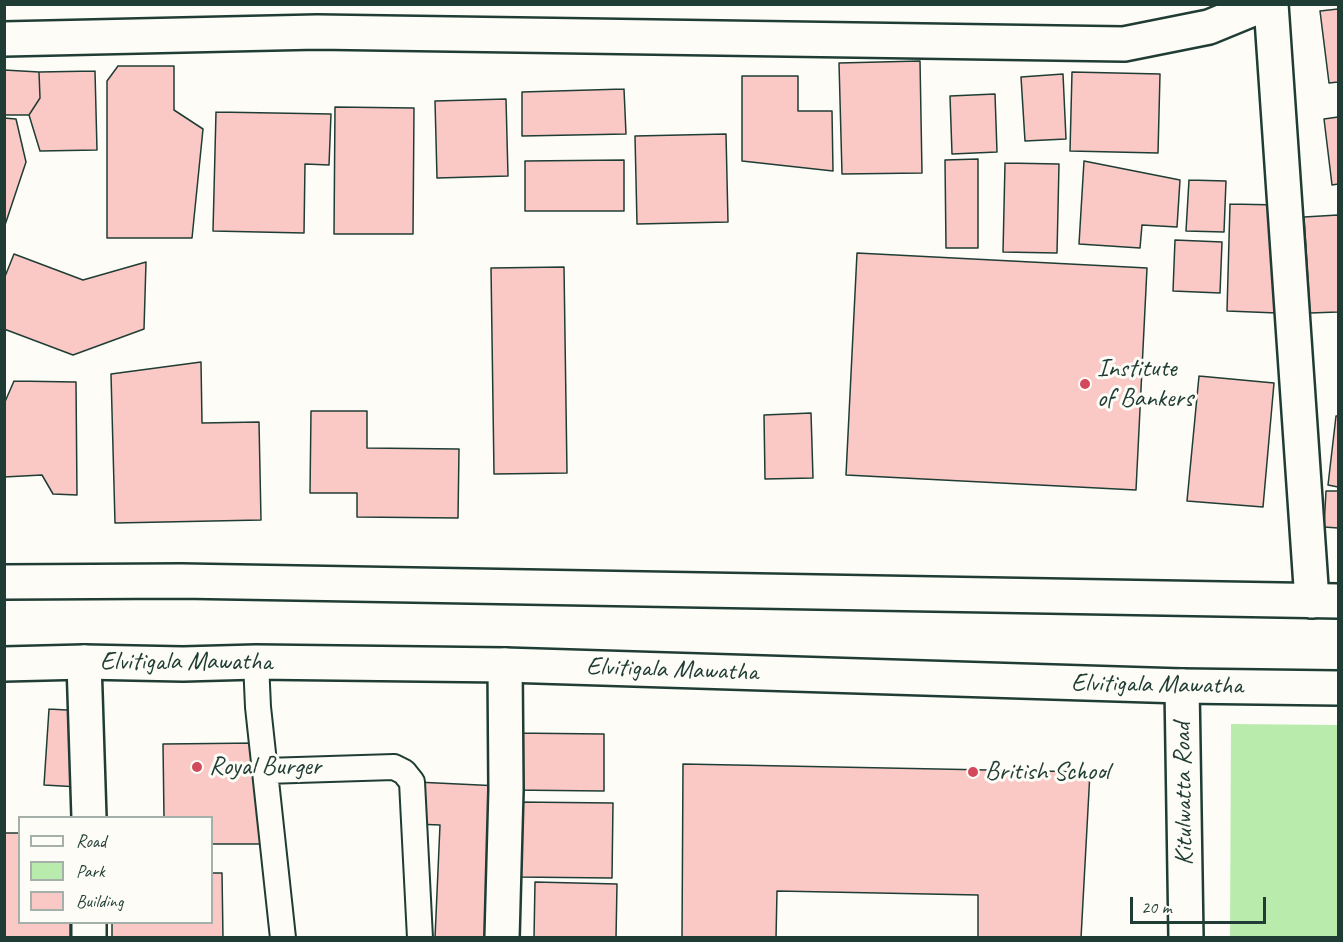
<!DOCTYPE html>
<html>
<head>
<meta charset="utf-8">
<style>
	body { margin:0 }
	#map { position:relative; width:1343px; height:942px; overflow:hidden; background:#fdfcf7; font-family:Caveat,sans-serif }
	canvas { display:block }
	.frame { position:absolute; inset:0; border:6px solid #1f3d34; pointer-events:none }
	.legend { position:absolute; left:18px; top:816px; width:195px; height:108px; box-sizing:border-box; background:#fdfcf7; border:2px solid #a4b0a9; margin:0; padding:8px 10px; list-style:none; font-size:18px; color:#1f3d34 }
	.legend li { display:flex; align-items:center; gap:12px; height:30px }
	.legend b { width:30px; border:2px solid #a4b0a9 }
	.scale { position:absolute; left:1130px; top:897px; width:136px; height:27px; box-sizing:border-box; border:3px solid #1f3d34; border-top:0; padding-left:8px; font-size:18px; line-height:21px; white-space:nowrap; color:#1f3d34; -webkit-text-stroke:4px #fdfcf7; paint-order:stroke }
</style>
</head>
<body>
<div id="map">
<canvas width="1343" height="942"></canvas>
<div class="frame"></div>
<ul class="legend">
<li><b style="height:8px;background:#fdfcf7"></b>Road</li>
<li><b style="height:16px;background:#b9ecac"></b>Park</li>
<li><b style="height:16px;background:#fac9c6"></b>Building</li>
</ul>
<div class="scale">20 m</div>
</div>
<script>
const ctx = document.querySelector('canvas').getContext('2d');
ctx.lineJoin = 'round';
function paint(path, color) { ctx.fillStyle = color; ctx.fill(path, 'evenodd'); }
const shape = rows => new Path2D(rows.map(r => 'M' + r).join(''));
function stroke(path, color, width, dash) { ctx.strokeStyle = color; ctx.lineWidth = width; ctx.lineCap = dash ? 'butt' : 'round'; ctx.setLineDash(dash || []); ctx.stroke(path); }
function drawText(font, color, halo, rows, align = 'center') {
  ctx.font = font + ' Caveat,sans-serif'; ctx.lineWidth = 6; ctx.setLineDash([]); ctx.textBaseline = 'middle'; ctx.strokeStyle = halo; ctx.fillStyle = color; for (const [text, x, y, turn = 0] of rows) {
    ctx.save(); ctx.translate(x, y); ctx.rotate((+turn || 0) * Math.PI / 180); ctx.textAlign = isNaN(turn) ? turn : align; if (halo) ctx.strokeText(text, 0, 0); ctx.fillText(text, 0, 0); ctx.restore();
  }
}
const green = shape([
	[1231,724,1338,725,1338,937,1230,937]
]);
const building = shape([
	[1338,9,1338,82,1329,83,1320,11,1338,9],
	[920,61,922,173,842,174,839,63,920,61],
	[118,66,174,66,174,110,203,129,192,238,107,238,107,81,118,66],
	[4,70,39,72,40,98,29,115,4,115,4,70],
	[95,71,97,150,40,151,29,115,40,98,39,72,95,71],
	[1072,72,1160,74,1158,153,1070,151,1072,72],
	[1063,74,1066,139,1025,141,1021,77,1063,74],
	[742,76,798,76,798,111,832,111,833,171,742,161,742,76],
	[624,89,626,134,522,136,522,92,624,89],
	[995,94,997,152,952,154,950,96,995,94],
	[506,99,508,176,437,178,435,101,506,99],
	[335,107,414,108,413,234,334,234,335,107],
	[216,112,331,114,329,165,305,164,304,233,213,231,216,112],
	[1338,117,1338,184,1332,185,1324,119,1338,117],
	[4,118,16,119,26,162,4,228,4,118],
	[726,134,728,222,637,224,635,136,726,134],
	[978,159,978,248,946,248,945,160,978,159],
	[624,160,624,211,525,211,525,161,624,160],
	[1084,161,1180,180,1177,227,1142,225,1140,248,1079,244,1084,161],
	[1005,163,1059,164,1057,253,1003,252,1005,163],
	[1189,180,1226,181,1224,232,1186,231,1189,180],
	[1230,204,1279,205,1277,313,1227,311,1230,204],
	[1338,215,1338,312,1310,313,1304,217,1338,215],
	[1175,240,1222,242,1220,293,1173,291,1175,240],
	[857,253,1147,268,1136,490,846,475,857,253],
	[14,254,83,280,146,262,144,329,73,355,4,329,4,279,14,254],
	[564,267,567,473,494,474,491,268,564,267],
	[201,362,202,423,259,422,261,520,115,523,111,374,201,362],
	[1199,376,1274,383,1263,507,1187,501,1199,376],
	[14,381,76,382,77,495,53,494,42,475,4,477,4,404,14,381],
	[311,411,367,411,367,448,459,449,458,518,357,517,357,493,310,493,311,411],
	[811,413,813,478,765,479,764,415,811,413],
	[1336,416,1338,416,1338,487,1328,485,1336,416],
	[1326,491,1338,491,1338,528,1324,527,1326,491],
	[49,709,84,711,79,787,44,785,49,709],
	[511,733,604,734,604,791,510,790,511,733],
	[259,743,260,844,212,844,212,818,164,818,163,744,259,743],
	[683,764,1090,772,1081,938,978,938,978,895,777,891,776,938,682,938,683,764],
	[416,782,500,786,492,938,435,938,440,825,415,824,416,782],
	[517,802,613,803,612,878,516,877,517,802],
	[4,833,20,833,20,922,70,922,70,938,4,938,4,833],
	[212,873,222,873,223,938,112,938,112,922,212,922,212,873],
	[535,882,617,884,616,938,534,938,535,882]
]);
const lane = shape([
	[256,662,258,707,283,938],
	[265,771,394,767,404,772,412,782,420,938]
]);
const street = shape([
	[1271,4,1312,601],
	[4,39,317,32,1124,44,1209,27,1265,4],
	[84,662,89,818],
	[1182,686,1186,938],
	[89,938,89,922],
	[502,938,506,790,505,665]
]);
const highway = shape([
	[4,582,181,581,1338,601],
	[4,664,84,662,183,664,256,662,505,665,1182,686,1338,688]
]);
const markers = [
	[1085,384,6,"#d1495b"],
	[197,767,6,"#d1495b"],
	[973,772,6,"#d1495b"]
];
const poiNames = [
	["Institute",1097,369],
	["of Bankers",1097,399],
	["Royal Burger",209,767],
	["British School",985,772]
];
const streetNames = [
	["Elvitigala Mawatha",186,662],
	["Elvitigala Mawatha",672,670,2],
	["Elvitigala Mawatha",1157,685,1],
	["Kitulwatta Road",1184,794,-91]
];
paint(green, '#b9ecac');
paint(building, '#fac9c6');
stroke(building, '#1f3d34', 1.5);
stroke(lane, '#1f3d34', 28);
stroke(street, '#1f3d34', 38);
stroke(highway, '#1f3d34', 38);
stroke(lane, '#fdfcf7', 24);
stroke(street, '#fdfcf7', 33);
stroke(highway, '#fdfcf7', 33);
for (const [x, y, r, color] of markers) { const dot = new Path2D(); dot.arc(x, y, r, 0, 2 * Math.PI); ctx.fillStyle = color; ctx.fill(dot); stroke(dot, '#fdfcf7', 2); }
drawText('26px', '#1f3d34', '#fdfcf7', poiNames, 'left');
drawText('26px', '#1f3d34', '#fdfcf7', streetNames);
</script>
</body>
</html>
